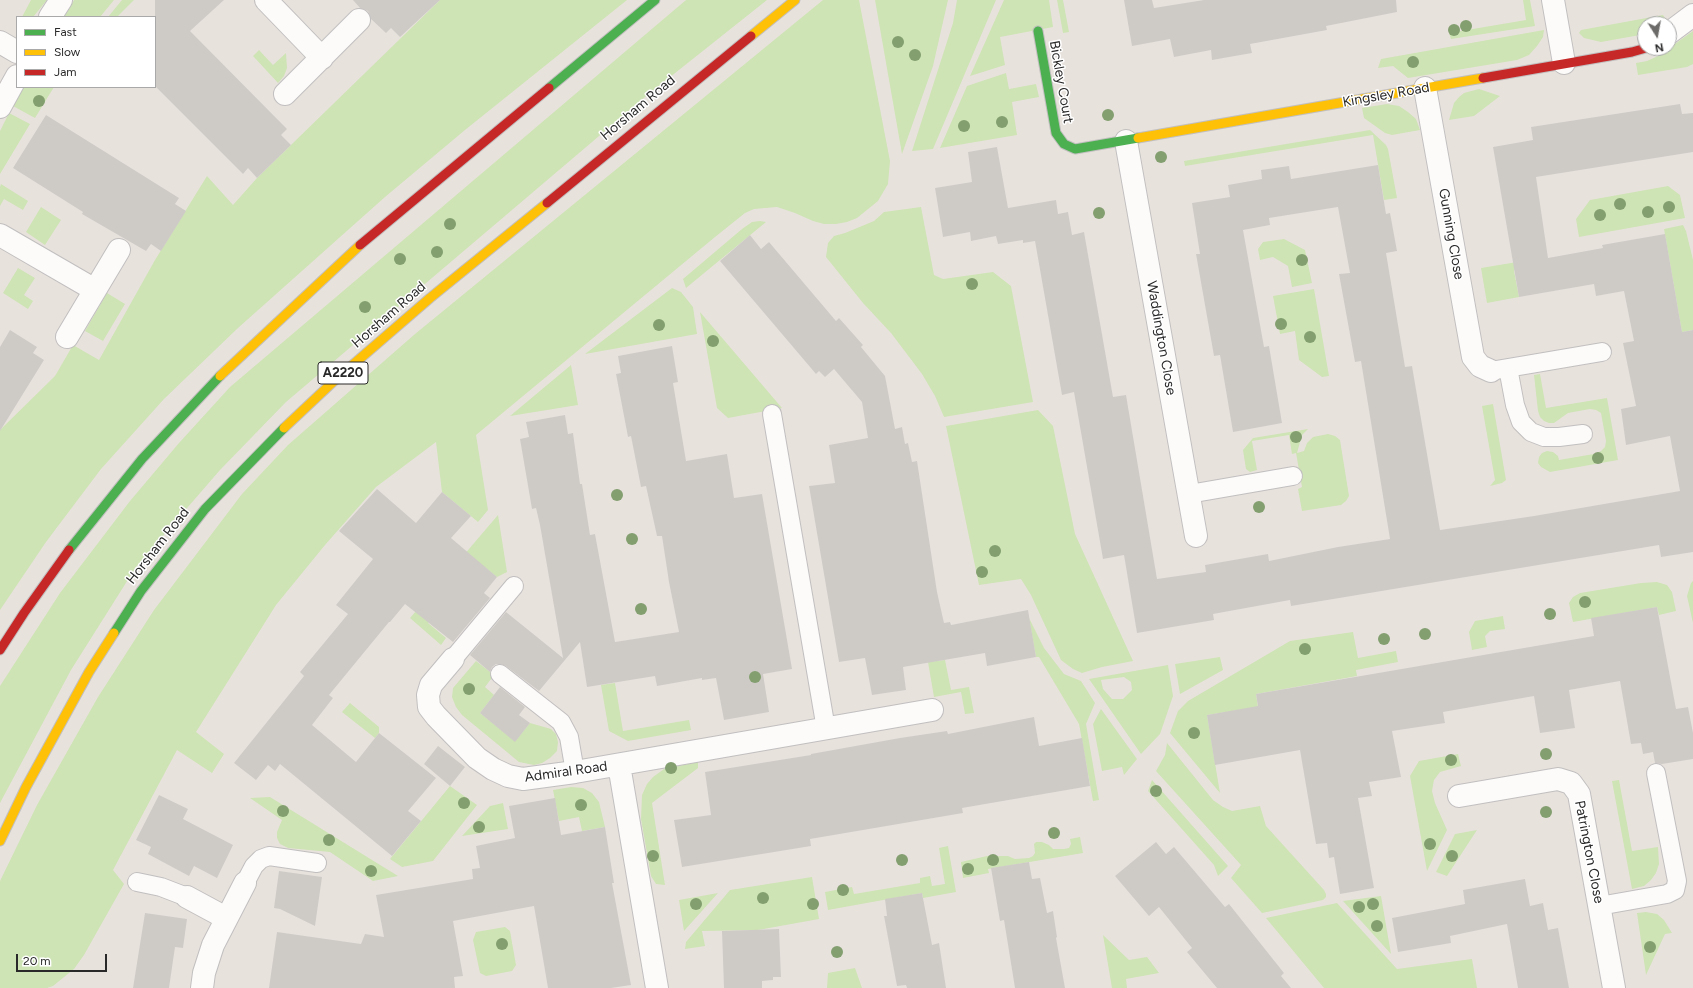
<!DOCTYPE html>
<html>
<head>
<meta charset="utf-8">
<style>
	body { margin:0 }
	#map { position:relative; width:1693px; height:988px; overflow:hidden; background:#e8e2dd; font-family:Figtree,sans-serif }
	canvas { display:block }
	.legend { position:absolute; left:16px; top:16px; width:140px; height:72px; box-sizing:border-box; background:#fff; border:1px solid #a9a9a9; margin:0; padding:5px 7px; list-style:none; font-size:12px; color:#292929 }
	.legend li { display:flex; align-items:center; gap:8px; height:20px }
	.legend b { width:20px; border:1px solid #a9a9a9 }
	.north { position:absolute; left:1637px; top:16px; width:40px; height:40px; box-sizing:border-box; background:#fff; border:1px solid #a9a9a9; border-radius:50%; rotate:169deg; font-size:11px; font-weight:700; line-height:16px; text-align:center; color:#292929 }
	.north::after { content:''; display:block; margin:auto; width:14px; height:18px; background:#6c6a68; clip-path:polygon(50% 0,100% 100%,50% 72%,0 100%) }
	.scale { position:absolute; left:16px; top:954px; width:91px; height:18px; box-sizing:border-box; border:2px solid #292929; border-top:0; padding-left:5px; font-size:12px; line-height:14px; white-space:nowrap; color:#292929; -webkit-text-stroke:3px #fff; paint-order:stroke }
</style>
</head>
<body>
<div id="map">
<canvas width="1693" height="988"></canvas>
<ul class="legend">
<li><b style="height:5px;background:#4caf50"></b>Fast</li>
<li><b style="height:5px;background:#ffc107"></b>Slow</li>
<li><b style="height:5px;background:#c62828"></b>Jam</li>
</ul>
<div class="north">N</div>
<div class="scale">20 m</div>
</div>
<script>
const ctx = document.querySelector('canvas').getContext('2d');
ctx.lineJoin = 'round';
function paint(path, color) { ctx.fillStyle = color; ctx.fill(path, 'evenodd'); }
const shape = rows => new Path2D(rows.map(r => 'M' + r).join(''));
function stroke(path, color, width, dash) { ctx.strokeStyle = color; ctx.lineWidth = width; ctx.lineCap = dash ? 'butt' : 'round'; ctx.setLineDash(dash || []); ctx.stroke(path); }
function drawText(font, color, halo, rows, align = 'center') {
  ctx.font = font + ' Figtree,sans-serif'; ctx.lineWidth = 3; ctx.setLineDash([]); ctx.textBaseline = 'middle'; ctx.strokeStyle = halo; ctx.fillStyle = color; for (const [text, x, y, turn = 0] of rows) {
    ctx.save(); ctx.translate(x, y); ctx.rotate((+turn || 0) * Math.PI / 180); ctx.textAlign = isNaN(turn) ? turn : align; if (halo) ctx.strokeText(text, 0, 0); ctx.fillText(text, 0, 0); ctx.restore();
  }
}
const green = shape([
	[31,0,47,0,33,17,22,17],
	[74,0,114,0,100,17,64,17],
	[122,0,134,0,117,17,108,17],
	[440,0,627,0,465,130,385,197,238,328,164,399,101,469,46,542,0,610,0,430,55,376,73,345,99,360,155,260,207,176,233,205,257,178],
	[686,0,767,0,645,97,286,402,220,470,136,567,71,670,0,803,0,686,60,593,130,501,179,443,230,387],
	[823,0,859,0,890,161,888,184,878,201,857,218,847,222,836,224,824,224,813,221,795,213,777,207,754,209,745,213,715,237,476,435,488,510,478,522,442,492,436,442,376,487,325,545,276,605,196,732,224,754,212,773,177,750,113,870,124,884,84,955,74,969,53,986,47,988,0,988,0,881,37,805,98,697,154,610,242,494,288,445,415,334],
	[875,0,948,0,933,66,902,154],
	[957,0,996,0,933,149,912,151,953,23],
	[1004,0,1049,0,1053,27,1000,37,1005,65,970,76],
	[1057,0,1063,0,1069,32,1063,33],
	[1523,0,1530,0,1535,26,1451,39,1449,33,1526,20],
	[1663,15,1665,18,1657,24,1645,24,1645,32,1640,35,1601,42,1584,38,1579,33,1581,30],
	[1544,30,1543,37,1537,46,1529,55,1517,60,1408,78,1393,66,1378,68,1381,59],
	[1693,31,1693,64,1687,67,1638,75,1636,63,1647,61,1658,56],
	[259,50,273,65,286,53,287,68,284,76,278,83,253,56],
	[1006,73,1009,89,1036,84,1039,97,1012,102,1017,135,940,148,967,86],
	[24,87,54,87,35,118,13,106],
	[1479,89,1500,96,1474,116,1449,120,1454,103,1459,97,1464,93],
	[1387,104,1399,106,1408,112,1416,119,1420,130,1392,135,1385,133,1364,118,1362,108],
	[9,113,30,124,0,174,0,131],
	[1370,130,1386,145,1388,149,1397,198,1384,200,1373,135,1185,166,1184,161],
	[1,184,28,201,23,210,4,199,0,206,0,187],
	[1668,186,1680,195,1685,218,1579,237,1576,219,1590,200],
	[41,207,61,220,45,245,26,232],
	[921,207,934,275,943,279,993,272,1011,286,1033,402,944,417,935,396,922,374,891,333,863,303,826,257,828,243,834,236,845,233,874,221,884,212],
	[760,221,766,222,686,288,683,279,742,229,752,222],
	[1683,225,1686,231,1693,260,1693,330,1682,332,1664,229],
	[1284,239,1305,250,1312,283,1292,287,1288,266,1273,257,1260,260,1258,249,1263,242],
	[1523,261,1514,271,1519,297,1487,303,1481,268],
	[18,268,35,278,24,295,33,301,28,309,3,293],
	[672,288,681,292,693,307,697,334,585,354],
	[1314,289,1329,376,1322,377,1299,360,1295,331,1280,334,1273,296],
	[107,293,125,304,103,341,85,331],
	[700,312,782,408,728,418,717,408],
	[571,365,578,405,510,416],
	[1540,374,1546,408,1607,398,1618,460,1550,472,1541,467,1538,463,1539,457,1542,453,1547,451,1553,452,1558,456,1559,460,1594,454,1601,451,1605,447,1606,441,1601,413,1596,410,1590,409,1568,413,1554,423,1549,423,1544,421,1540,417,1538,411,1534,375],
	[1493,404,1506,480,1502,483,1490,486,1495,480,1482,406],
	[1038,410,1053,426,1075,534,1133,661,1102,667,1082,673,1073,669,1061,660,1031,595,1021,579,979,585,946,426],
	[1308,429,1302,435,1297,453,1304,451,1307,443,1313,437,1328,434,1335,436,1340,440,1349,496,1346,501,1341,505,1302,511,1298,489,1302,487,1296,453,1292,454,1289,435,1252,441,1257,470,1250,472,1246,469,1243,450,1253,438],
	[498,515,507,572,497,577,479,563,428,623,446,638,441,645,410,618],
	[1693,581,1693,623,1687,596,1691,583],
	[1657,582,1667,585,1672,592,1676,611,1659,615,1657,607,1573,622,1569,603,1573,597,1580,593,1641,583],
	[1503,616,1505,629,1490,631,1485,636,1487,647,1472,650,1469,632,1475,621],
	[1029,618,1044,648,1064,674,1081,681,1095,703,1086,724,1099,800,1093,801,1079,724,1039,657,1036,657],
	[1353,632,1358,658,1396,651,1398,662,1356,670,1357,676,1256,694,1258,707,1207,715,1220,793,1170,733,1178,711,1188,701,1290,641],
	[1220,657,1223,670,1180,694,1175,664],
	[945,660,951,690,969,687,974,713,965,714,961,692,934,697,928,662],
	[476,661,494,675,485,687,494,695,480,713,515,741,530,723,551,729,556,734,558,742,557,751,550,758,542,763,534,765,519,762,462,715,456,707,452,697,453,688],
	[1168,665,1173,696,1160,734,1141,754,1089,679],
	[1124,677,1131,682,1132,690,1123,699,1112,699,1103,689,1101,680],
	[615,683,623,731,689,720,691,730,628,741,609,731,601,685],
	[350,703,379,727,379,733,375,738,342,712],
	[1101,709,1137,759,1124,775,1122,767,1102,771,1093,724],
	[1167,743,1213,800,1223,807,1232,811,1260,806,1266,826,1324,890,1326,894,1326,897,1323,900,1262,913,1231,878,1241,865,1156,771,1165,755],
	[1458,754,1461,766,1440,772,1434,780,1432,791,1435,803,1447,830,1427,871,1410,776,1419,761],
	[698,762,698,768,652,803,665,885,656,884,651,876,641,819,642,795,647,784,653,777,664,769],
	[1152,780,1228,866,1218,876,1214,865,1148,791],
	[1619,780,1632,851,1658,847,1659,864,1656,873,1651,880,1644,886,1632,889,1612,781],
	[450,786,477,805,433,861,402,867,390,859],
	[571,787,583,788,592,793,599,802,605,827,582,831,579,817,559,821,553,790],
	[270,797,398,876,373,881,330,852,288,848,280,844,277,838,277,832,282,820,250,798],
	[503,803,508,829,462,836,490,806],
	[1477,830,1447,876,1436,872,1455,834],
	[1080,837,1083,853,988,869,989,873,963,878,961,862,987,856,1008,856,1015,859,1029,858,1033,856,1035,853,1034,844,1036,842,1042,842,1049,845,1053,849,1064,849,1069,848,1071,844,1070,839],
	[948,846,956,892,923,898,922,893,828,910,825,892,852,887,854,894,920,883,920,878,930,876,932,886,945,884,939,848],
	[812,877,819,919,758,930,702,931,705,946,685,949,686,942,730,890],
	[718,893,684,931,679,900],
	[1381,896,1391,954,1343,901],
	[1337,903,1397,969,1472,959,1477,988,1324,988,1266,918],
	[1646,912,1657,914,1664,920,1672,933,1665,934,1646,975,1637,913],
	[505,927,510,931,516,965,512,971,486,976,480,973,473,940,476,932],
	[1103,935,1129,960,1147,957,1159,973,1126,979,1127,988,1112,988],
	[855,968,862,988,827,988,828,973]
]);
const building = shape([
	[155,0,224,0,190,31,287,129,281,135,291,145,257,178,248,168,243,174,155,86],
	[353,0,440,0,400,37,391,28,386,33,371,19,368,11,360,8],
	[1124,0,1152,0,1154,8,1204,0,1396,0,1397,12,1326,26,1327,30,1250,44,1252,53,1212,60,1211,50,1174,57,1170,39,1132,46],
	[1680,104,1682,114,1693,113,1693,152,1536,177,1548,258,1603,248,1602,245,1665,234,1682,332,1693,330,1693,552,1661,557,1659,545,1291,606,1290,600,1213,614,1214,620,1137,633,1124,555,1103,559,1074,392,1062,395,1035,241,1023,243,1023,240,998,244,996,236,971,241,970,232,943,237,935,188,972,182,968,152,997,147,1008,208,1056,200,1058,214,1068,212,1072,235,1084,232,1113,397,1126,395,1157,579,1206,572,1205,565,1268,554,1269,561,1338,547,1390,539,1361,361,1355,362,1339,274,1350,273,1338,207,1269,218,1270,225,1243,230,1264,347,1269,346,1282,423,1233,432,1220,355,1214,356,1196,254,1200,254,1192,203,1230,197,1228,185,1262,179,1261,170,1289,166,1291,179,1378,165,1386,214,1390,213,1397,251,1386,253,1405,367,1412,366,1440,530,1534,516,1680,491,1670,436,1626,445,1621,409,1636,406,1623,343,1634,341,1624,291,1596,296,1594,284,1519,297,1493,147,1533,140,1531,127],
	[46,115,179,198,175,204,186,211,161,251,151,244,146,251,82,214,83,212,13,168],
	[750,235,761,249,769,242,836,321,839,318,863,345,861,347,885,376,895,429,902,427,905,444,908,443,912,462,917,461,937,592,944,623,950,622,951,625,1028,610,1036,657,987,666,985,653,903,667,906,690,872,695,865,658,839,662,809,486,835,483,829,445,868,438,862,402,834,369,825,377,819,371,816,374,720,261],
	[10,330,37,347,33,353,44,360,0,431,0,347],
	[672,346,678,382,673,383,686,461,727,454,734,498,762,494,792,669,763,674,769,712,724,720,716,678,702,680,702,678,657,686,655,676,587,687,580,642,539,691,506,666,501,664,496,664,492,667,490,672,470,655,506,612,563,658,540,525,536,508,532,509,520,439,529,437,526,422,565,415,568,434,573,433,580,484,582,484,590,535,595,534,615,642,679,632,669,582,662,536,657,536,646,486,641,487,631,436,628,437,616,374,621,373,618,356],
	[377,489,416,523,442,492,471,516,451,538,497,577,484,593,490,598,453,642,405,604,390,622,389,622,329,695,333,698,312,725,356,762,379,733,436,778,408,811,421,821,392,856,280,764,275,771,268,765,256,780,234,763,304,676,300,672,348,614,336,605,373,559,339,531],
	[1657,607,1676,709,1688,707,1693,733,1693,759,1662,764,1655,763,1653,752,1643,754,1641,743,1631,744,1620,681,1569,690,1575,728,1540,733,1534,696,1443,712,1445,723,1392,731,1401,777,1369,782,1372,796,1358,798,1374,888,1340,894,1334,857,1329,858,1327,843,1316,844,1300,750,1215,765,1207,715,1258,706,1256,694,1594,636,1591,618],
	[500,687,525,707,519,715,530,723,515,742,480,713],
	[1034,717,1039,746,1082,738,1090,786,962,808,963,813,810,839,811,846,682,867,674,820,711,815,705,772,811,755,811,754,900,738,947,731,948,734],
	[438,746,465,767,450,786,424,764],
	[159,795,188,809,183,819,233,845,217,878,194,866,189,876,148,854,151,847,136,840],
	[555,798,561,835,605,827,614,883,612,883,631,985,611,988,548,988,534,906,453,921,463,976,454,977,455,988,269,988,277,932,361,944,365,934,384,937,376,895,473,879,472,869,480,868,476,846,515,838,509,806],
	[1156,842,1166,854,1174,847,1225,907,1229,904,1284,973,1281,976,1291,988,1217,988,1187,952,1192,948,1159,907,1149,916,1115,876],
	[1029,862,1032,879,1040,878,1047,913,1053,911,1057,937,1056,938,1065,988,1015,988,1004,920,1000,921,991,868],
	[279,871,322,877,315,926,280,909,274,908],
	[1525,879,1530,906,1543,903,1548,930,1558,928,1569,988,1518,988,1507,924,1450,936,1451,943,1398,952,1392,918,1465,904,1463,890],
	[922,893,932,945,939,943,946,988,907,988,906,985,897,986,884,916,887,916,885,899],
	[145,913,187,919,183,948,175,947,169,988,133,988],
	[779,929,781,977,773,977,773,980,762,981,762,988,724,988,722,931]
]);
const lane = shape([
	[1508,368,1515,405,1521,422,1531,432,1544,437,1559,437,1583,434],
	[1496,370,1602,352],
	[772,414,826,729],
	[1189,494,1293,476],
	[453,659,514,586],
	[500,674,561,722,569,737,575,772],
	[137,882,161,887,187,897],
	[245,883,254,866,261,859,269,856,317,863],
	[1599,906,1667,894,1675,890,1677,881,1656,773]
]);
const street = shape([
	[266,0,322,58],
	[1553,0,1564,63],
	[50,17,61,0],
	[1669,33,1693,15],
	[0,42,17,52],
	[1425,88,1473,357,1480,366,1491,371],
	[285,94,359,20],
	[0,107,17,76],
	[1126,141,1196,536],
	[0,235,95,290],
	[67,337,119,250],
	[453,659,431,685,428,695,429,707,436,716,477,758,493,769,508,776,523,779,575,772,932,710],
	[619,765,657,988],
	[1459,796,1558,779,1571,783,1579,794,1614,988],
	[187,897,226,918],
	[202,988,204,973,213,945,245,883]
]);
const fast = shape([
	[1038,31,1056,133,1064,144,1075,149,1138,138],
	[549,88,655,0],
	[69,550,142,459,220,376],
	[114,633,141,591,205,509,284,428]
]);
const slow = shape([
	[751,36,795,0],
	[1138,138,1483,78],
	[220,376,360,245],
	[284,428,334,381,430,298,547,203],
	[0,841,26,787,89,672,114,633]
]);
const jam = shape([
	[1483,78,1632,52,1646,48],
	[547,203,751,36],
	[360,245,549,88],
	[0,650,24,613,69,550]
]);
const trees = [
	[1466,26],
	[1454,30],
	[898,42],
	[915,55],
	[1413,62],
	[39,101],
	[1108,115],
	[1002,122],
	[964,126],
	[1161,157],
	[1620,204],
	[1669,207],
	[1648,212],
	[1099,213],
	[1600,215],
	[450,224],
	[437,252],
	[400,259],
	[1302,260],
	[972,284],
	[365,307],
	[1281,324],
	[659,325],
	[1310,337],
	[713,341],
	[1296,437],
	[1598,458],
	[617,495],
	[1259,507],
	[632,539],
	[995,551],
	[982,572],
	[1585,602],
	[641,609],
	[1550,614],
	[1425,634],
	[1384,639],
	[1305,649],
	[755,677],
	[469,689],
	[1194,733],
	[1546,754],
	[1451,760],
	[671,768],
	[1156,791],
	[464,803],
	[581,805],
	[283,811],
	[1546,812],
	[479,827],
	[1054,833],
	[329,840],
	[1430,844],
	[653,856],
	[1452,856],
	[902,860],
	[993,860],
	[968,869],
	[371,871],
	[843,890],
	[763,898],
	[696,904],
	[813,904],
	[1373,904],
	[1359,907],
	[1377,926],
	[502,944],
	[1650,947],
	[837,952]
];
const shields = [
	[343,373,50]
];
const shieldNames = [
	["A2220",343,373]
];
const streetNames = [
	["Bickley Court",1061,82,80],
	["Kingsley Road",1386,95,-10],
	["Horsham Road",638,108,-40],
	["Gunning Close",1451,234,80],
	["Horsham Road",389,315,-41],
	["Waddington Close",1161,338,80],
	["Horsham Road",158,546,-52],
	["Admiral Road",566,772,-8],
	["Patrington Close",1589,852,79]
];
paint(green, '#cee4b4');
paint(building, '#cecbc7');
stroke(lane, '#c1bfbf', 20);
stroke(street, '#c1bfbf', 24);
stroke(fast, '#c1bfbf', 11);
stroke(slow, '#c1bfbf', 11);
stroke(jam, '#c1bfbf', 11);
stroke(lane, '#fcfbfa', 18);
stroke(street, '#fcfbfa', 22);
stroke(fast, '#4caf50', 9);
stroke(slow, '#ffc107', 9);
stroke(jam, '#c62828', 9);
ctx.fillStyle = '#839f70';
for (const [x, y] of trees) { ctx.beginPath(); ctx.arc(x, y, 6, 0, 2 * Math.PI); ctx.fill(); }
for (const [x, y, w] of shields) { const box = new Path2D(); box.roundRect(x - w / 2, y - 11, w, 22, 3); ctx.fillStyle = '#fff'; ctx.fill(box); stroke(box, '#292929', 1); }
drawText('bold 13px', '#292929', null, shieldNames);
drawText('14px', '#292929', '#fff', streetNames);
</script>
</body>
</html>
